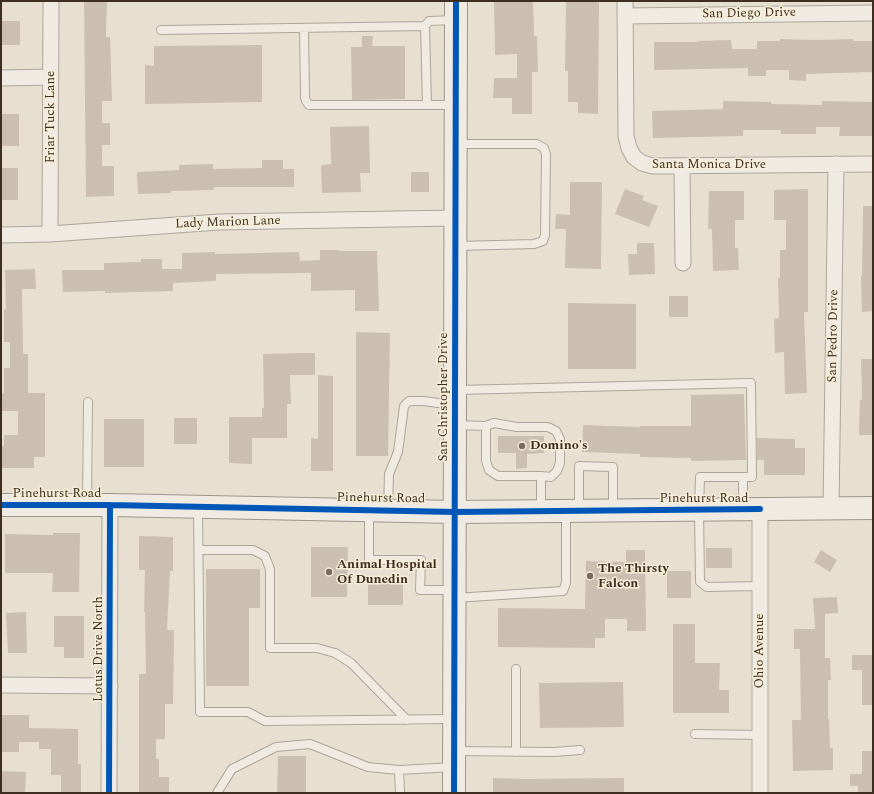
<!DOCTYPE html>
<html>
<head>
<meta charset="utf-8">
<style>
	body { margin:0 }
	#map { position:relative; width:874px; height:794px; overflow:hidden; background:#e7e0d1; font-family:Spectral,serif }
	canvas { display:block }
	.frame { position:absolute; inset:0; border:2px solid #3d2e20; pointer-events:none }
</style>
</head>
<body>
<div id="map">
<canvas width="874" height="794"></canvas>
<div class="frame"></div>
</div>
<script>
const ctx = document.querySelector('canvas').getContext('2d');
ctx.lineJoin = 'round';
function paint(path, color) { ctx.fillStyle = color; ctx.fill(path, 'evenodd'); }
const shape = rows => new Path2D(rows.map(r => 'M' + r).join(''));
function stroke(path, color, width, dash) { ctx.strokeStyle = color; ctx.lineWidth = width; ctx.lineCap = dash ? 'butt' : 'round'; ctx.setLineDash(dash || []); ctx.stroke(path); }
function drawText(font, color, halo, rows, align = 'center') {
  ctx.font = font + ' Spectral,serif'; ctx.lineWidth = 3; ctx.setLineDash([]); ctx.textBaseline = 'middle'; ctx.strokeStyle = halo; ctx.fillStyle = color; for (const [text, x, y, turn = 0] of rows) {
    ctx.save(); ctx.translate(x, y); ctx.rotate((+turn || 0) * Math.PI / 180); ctx.textAlign = isNaN(turn) ? turn : align; if (halo) ctx.strokeText(text, 0, 0); ctx.fillText(text, 0, 0); ctx.restore();
  }
}
const building = shape([
	[84,1,107,1,106,37,110,37,112,101,102,101,102,123,110,123,110,145,102,145,102,166,114,166,114,196,86,197],
	[494,1,533,1,534,36,537,36,538,72,532,72,532,114,512,114,512,98,493,98,494,78,517,78,517,54,495,55],
	[566,1,599,1,598,114,578,113,578,102,568,102,568,71,565,71],
	[1,21,20,21,20,45,1,45],
	[362,36,373,36,372,46,405,46,405,99,352,100,351,47,362,47],
	[780,39,816,40,853,39,853,41,873,41,873,72,806,74,806,81,789,80,789,70,766,70,766,76,748,76,748,68,654,70,654,42,698,42,698,41,731,40,732,49,757,49,757,41,780,41],
	[262,45,262,102,145,104,145,65,154,66,154,46],
	[723,101,771,102,771,104,822,105,822,101,873,102,873,136,839,136,840,127,816,127,816,134,781,134,781,130,743,130,743,136,653,138,652,111,723,109],
	[1,114,19,114,19,146,1,146],
	[369,126,370,173,360,173,361,192,322,193,321,165,331,164,330,127],
	[262,160,283,160,283,169,294,169,294,187,214,187,214,190,171,191,171,193,138,194,137,172,179,170,179,165,213,164,213,169,262,168],
	[1,168,18,168,18,200,1,200],
	[411,172,429,172,429,192,411,192],
	[570,182,602,182,601,269,565,268,566,229,555,229,556,214,570,215],
	[625,189,644,196,642,200,658,206,649,227,615,214],
	[808,189,808,312,804,312,807,393,785,394,784,352,775,353,774,319,779,318,778,278,780,278,780,250,786,250,786,220,774,220,774,190],
	[709,191,744,191,744,220,735,220,735,248,738,248,739,270,713,271,712,229,708,229],
	[863,206,873,206,873,311,862,312,861,276,862,276],
	[637,243,654,243,655,274,629,275,628,254,637,254],
	[320,250,339,250,339,251,377,251,379,311,355,311,355,290,311,291,311,273,216,274,216,281,173,283,173,291,105,293,105,291,63,292,62,270,104,270,104,263,141,262,141,259,162,259,162,269,182,269,182,253,215,252,215,254,299,252,300,261,320,260],
	[35,269,36,289,22,289,23,354,28,354,28,393,45,393,45,457,34,457,34,468,1,468,1,446,4,446,4,435,18,435,18,411,1,411,1,393,4,393,4,368,10,368,10,342,4,342,4,309,6,309,5,270],
	[669,296,688,296,688,317,669,317],
	[568,303,636,304,636,369,568,369],
	[356,332,390,333,388,456,356,456],
	[301,353,315,353,315,375,290,375,291,404,287,404,287,438,252,438,252,464,229,463,229,417,262,417,262,408,264,408,263,354],
	[861,359,873,359,873,435,859,435,860,400,862,400],
	[318,375,333,376,333,471,311,471,311,438,318,439],
	[744,394,746,460,691,461,691,458,640,457,640,454,582,452,583,425,640,427,640,426,691,426,691,395],
	[174,418,197,418,197,444,174,444],
	[104,419,144,419,144,467,104,467],
	[498,436,544,436,544,453,527,454,527,468,516,469,516,453,498,453],
	[757,438,795,439,795,448,805,448,805,475,764,475,764,460,757,460],
	[53,533,80,533,79,592,52,592,53,573,5,573,5,534,53,535],
	[139,536,173,537,173,571,170,571,167,630,174,630,173,704,165,704,165,739,156,739,156,759,159,759,159,777,169,777,169,793,139,793,139,674,146,674,145,612,144,612,145,570,139,570],
	[311,547,348,547,347,597,311,597],
	[706,548,732,548,732,568,706,568],
	[626,550,645,550,646,631,627,631,627,619,605,619,605,638,595,638,595,648,498,647,498,608,585,609,586,561,626,562],
	[821,550,837,560,830,572,814,562],
	[206,569,260,569,260,608,249,608,249,686,206,686],
	[667,571,691,571,691,598,667,598],
	[368,579,403,579,403,605,368,605],
	[837,597,838,613,825,614,825,658,830,658,831,680,828,680,828,719,829,719,830,748,833,748,833,770,793,771,792,720,801,720,800,649,794,649,794,629,815,629,813,598],
	[26,612,27,653,8,653,6,613],
	[54,616,84,616,84,658,64,658,64,647,54,647],
	[673,624,695,624,695,663,720,663,719,690,729,690,729,713,673,713],
	[852,655,873,655,873,705,862,705,862,670,852,670],
	[623,682,624,727,540,728,539,683],
	[1,715,29,715,29,728,78,729,78,764,81,764,81,793,61,793,61,775,51,775,51,749,39,749,39,742,19,742,19,752,1,752],
	[862,751,873,751,873,793,858,793,858,786,850,786,850,774,862,774],
	[278,756,306,756,306,793,277,793],
	[1,771,26,772,25,793,1,793],
	[493,778,524,779,624,778,624,793,493,793]
]);
const lane = shape([
	[455,20,429,21,425,26,427,105,455,105],
	[304,28,305,97,306,101,309,105,427,105],
	[161,30,425,26],
	[456,144,537,144,544,148,546,154,545,235,543,241,534,244,457,246],
	[456,390,751,383,752,477,743,477],
	[456,425,486,426,486,461,489,470,498,476,541,476,541,511],
	[486,426,494,423,517,427,548,427,556,431,560,439,560,463,557,471,551,477,541,476],
	[87,504,88,402],
	[198,507,200,712,248,712,265,721,453,719],
	[743,508,743,477,700,477,699,510,700,582,707,587,760,586],
	[388,510,389,474,398,452,404,406,409,401,423,401,454,405],
	[579,510,579,466,613,467,613,509],
	[369,511,369,560,421,560,420,590,454,590],
	[199,550,253,550,265,556,270,569,270,648,317,648,335,653,351,663,407,720],
	[455,598,563,591,566,583,566,512],
	[695,734,760,735],
	[455,751,554,752,580,750],
	[516,752,516,669],
	[399,770,400,793],
	[217,793,232,769,276,747,310,744,368,767,399,770,454,767]
]);
const street = shape([
	[625,1,626,136,629,148,634,157,642,163,653,166,873,164],
	[625,16,873,13],
	[1,78,51,77],
	[682,166,683,263],
	[50,234,51,1],
	[1,235,50,234,219,222,455,218],
	[831,508,836,164],
	[760,509,760,793],
	[1,685,110,686],
	[109,793,110,505]
]);
const secondary = shape([
	[1,505,110,505,455,512,873,508],
	[454,793,456,1]
]);
const cycleway = shape([
	[1,505,110,505,455,512,760,509],
	[109,793,110,505],
	[454,793,456,1]
]);
const markers = [
	[522,446,4,"#786c5e"],
	[329,572,4,"#786c5e"],
	[590,576,4,"#786c5e"]
];
const streetNames = [
	["San Diego Drive",749,14,-1],
	["Friar Tuck Lane",51,117,-90],
	["Santa Monica Drive",709,165],
	["Lady Marion Lane",228,223,-2],
	["San Pedro Drive",834,336,-89],
	["San Christopher Drive",444,397,-90],
	["Pinehurst Road",57,494],
	["Pinehurst Road",381,499,1],
	["Pinehurst Road",704,499],
	["Lotus Drive North",99,649,-90],
	["Ohio Avenue",760,651,-90]
];
const poiNames = [
	["Domino's",530,446],
	["Animal Hospital",337,565],
	["Of Dunedin",337,580],
	["The Thirsty",598,569],
	["Falcon",598,584]
];
paint(building, '#cbbfb2');
stroke(lane, '#ada599', 10);
stroke(street, '#ada599', 17);
stroke(secondary, '#9c958a', 24);
stroke(lane, '#efebe3', 8);
stroke(street, '#efebe3', 15);
stroke(secondary, '#efebe3', 22);
stroke(cycleway, '#0057b8', 6);
for (const [x, y, r, color] of markers) { const dot = new Path2D(); dot.arc(x, y, r, 0, 2 * Math.PI); ctx.fillStyle = color; ctx.fill(dot); stroke(dot, '#f7eed8', 1.5); }
drawText('13px', '#3d2e20', '#f7eed8', streetNames);
drawText('bold 13px', '#3d2e20', '#f7eed8', poiNames, 'left');
</script>
</body>
</html>
